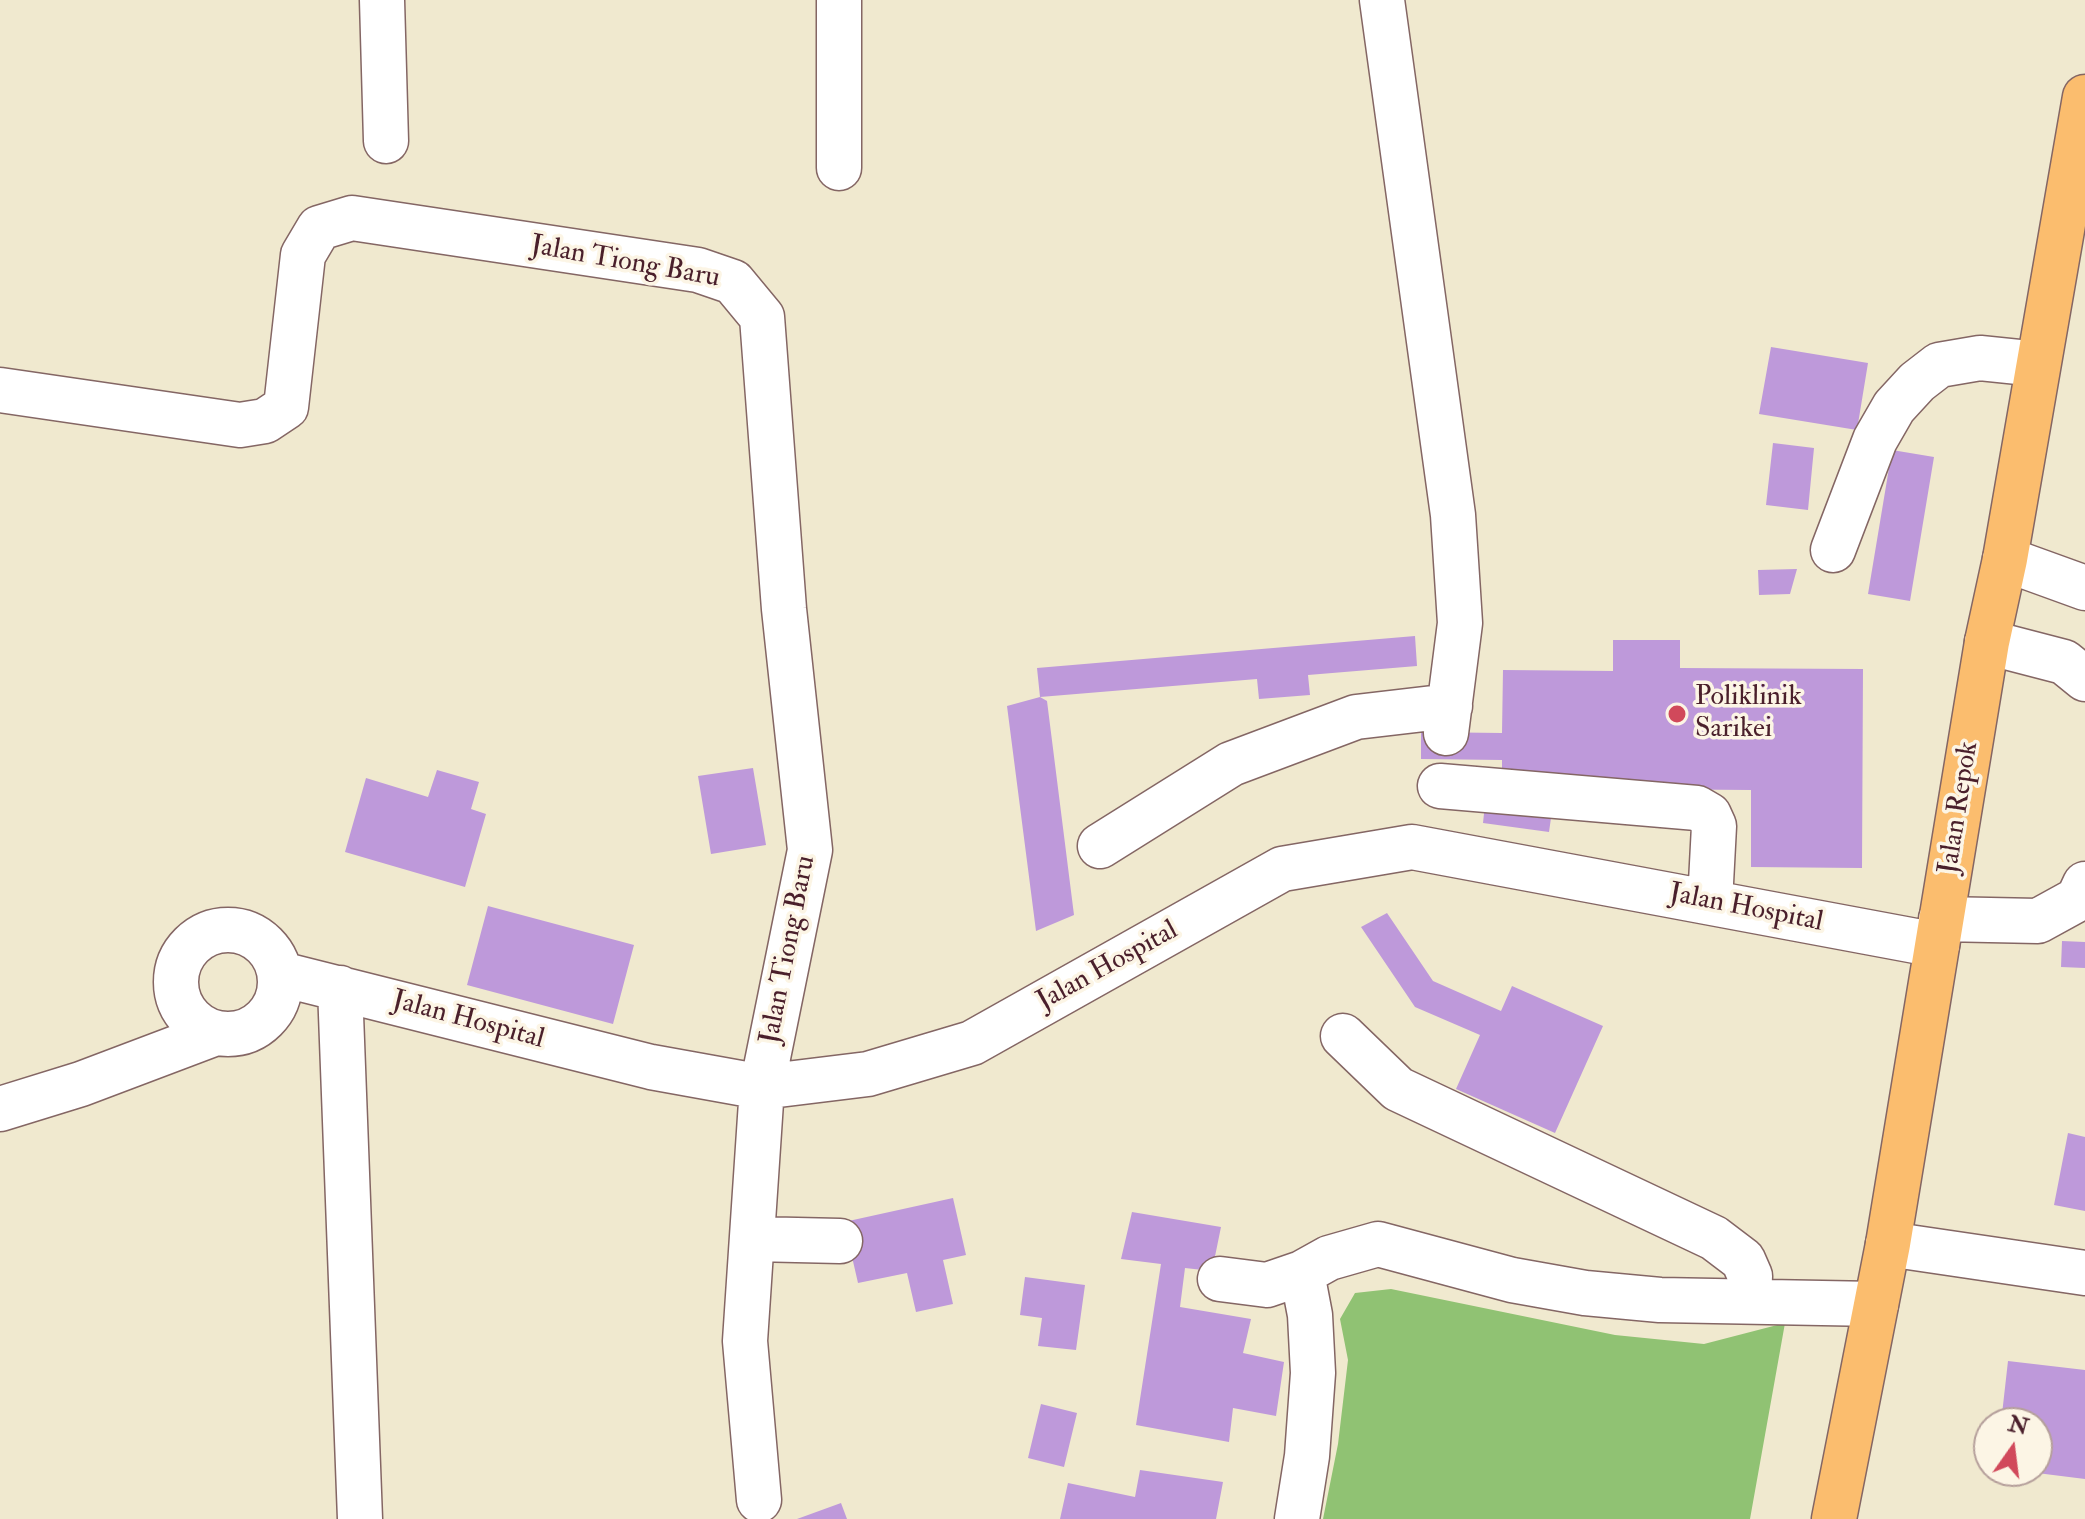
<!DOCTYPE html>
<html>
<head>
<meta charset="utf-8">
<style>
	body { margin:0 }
	#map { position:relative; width:2085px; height:1519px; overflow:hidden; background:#f0e9cf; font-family:"IM FELL Double Pica",serif }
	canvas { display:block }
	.north { position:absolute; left:1973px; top:1407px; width:80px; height:80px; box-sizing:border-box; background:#fcf5e5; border:2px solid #b59f9b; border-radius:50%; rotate:14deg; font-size:22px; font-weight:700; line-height:32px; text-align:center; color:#4a1f2b }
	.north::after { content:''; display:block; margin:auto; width:28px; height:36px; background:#d1495b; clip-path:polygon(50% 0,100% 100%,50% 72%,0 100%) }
</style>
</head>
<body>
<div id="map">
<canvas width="2085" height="1519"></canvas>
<div class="north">N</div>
</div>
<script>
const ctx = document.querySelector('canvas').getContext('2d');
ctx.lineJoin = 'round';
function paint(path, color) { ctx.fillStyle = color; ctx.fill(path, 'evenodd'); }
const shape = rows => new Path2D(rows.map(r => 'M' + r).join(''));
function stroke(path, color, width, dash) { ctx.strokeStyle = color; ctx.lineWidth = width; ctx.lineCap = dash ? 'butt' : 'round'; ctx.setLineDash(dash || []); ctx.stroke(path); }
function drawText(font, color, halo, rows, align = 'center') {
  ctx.font = font + ' "IM FELL Double Pica",serif'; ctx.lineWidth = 7; ctx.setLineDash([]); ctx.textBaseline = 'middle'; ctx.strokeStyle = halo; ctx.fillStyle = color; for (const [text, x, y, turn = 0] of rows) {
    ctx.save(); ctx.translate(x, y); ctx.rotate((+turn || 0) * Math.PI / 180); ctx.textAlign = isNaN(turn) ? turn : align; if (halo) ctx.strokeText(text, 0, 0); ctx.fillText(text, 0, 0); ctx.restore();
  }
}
const green = shape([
	[1391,1289,1615,1335,1704,1344,1785,1323,1750,1519,1323,1519,1338,1444,1348,1360,1340,1319,1355,1293]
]);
const building = shape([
	[1771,347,1868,363,1857,430,1759,414],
	[1773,443,1814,448,1808,510,1766,505],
	[1892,450,1934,457,1910,601,1868,594],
	[1797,569,1790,594,1759,595,1758,570],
	[1415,636,1417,666,1308,675,1310,695,1259,699,1257,679,1040,697,1037,668],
	[1613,640,1680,640,1680,668,1863,669,1862,868,1751,867,1751,790,1502,788,1502,760,1421,759,1421,732,1502,733,1503,670,1613,671],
	[1040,697,1047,701,1074,915,1036,931,1007,706],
	[753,768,766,845,711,854,698,776],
	[437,770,479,782,471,809,486,814,465,887,345,852,366,778,428,797],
	[1486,795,1553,804,1549,832,1483,823],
	[488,906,634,945,613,1024,467,985],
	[1387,913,1433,981,1501,1011,1512,986,1603,1026,1555,1133,1456,1089,1480,1035,1415,1007,1361,927],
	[2062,941,2085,942,2085,968,2061,967],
	[2068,1133,2085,1137,2085,1211,2054,1205],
	[953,1198,966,1255,943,1260,953,1304,916,1312,907,1273,858,1283,844,1222],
	[1132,1212,1221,1227,1212,1271,1185,1268,1180,1307,1251,1319,1243,1353,1284,1362,1276,1416,1233,1408,1229,1442,1136,1425,1161,1264,1121,1259],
	[1025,1277,1085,1285,1076,1350,1038,1346,1042,1318,1020,1315],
	[2008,1361,2085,1370,2085,1479,2037,1473,2037,1423,2001,1423],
	[1041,1404,1077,1413,1064,1467,1028,1458],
	[1140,1470,1223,1482,1216,1519,1060,1519,1068,1483,1135,1497],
	[841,1503,847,1519,797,1519]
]);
const minor = shape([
	[382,0,386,141],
	[1382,0,1453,515,1460,623,1446,733],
	[839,168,839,0],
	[0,390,240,425,265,421,286,407,303,255,319,228,352,218,698,270,733,282,762,317,784,609,810,850,762,1087,745,1341,759,1500],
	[1833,550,1875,440,1894,407,1917,382,1939,365,1980,358,2038,364],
	[2005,559,2085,588],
	[1987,642,2064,662,2085,679],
	[1440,786,1697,808,1709,815,1714,826,1710,902],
	[1100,846,1231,764,1356,717,1450,706],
	[1941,919,2038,921,2078,899,2085,884],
	'176 982a52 52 0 1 1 104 0a52 52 0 1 1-104 0Z',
	[281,974,651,1067,762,1087,868,1074,972,1043,1282,869,1412,847,1937,945],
	[340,988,360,1519],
	[1343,1036,1398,1089,1714,1238,1743,1260,1750,1276,1749,1299],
	[0,1109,81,1084,216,1033],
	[753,1239,840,1241],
	[1888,1244,2085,1273],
	[1220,1279,1267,1285,1302,1273,1329,1258,1378,1244,1512,1280,1585,1293,1660,1300,1876,1304],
	[1297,1519,1307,1456,1313,1373,1310,1315,1302,1273]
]);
const major = shape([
	[1834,1519,1888,1244,1987,642,2005,559,2085,97]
]);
const markers = [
	[1677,714,10,"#d1495b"]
];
const streetNames = [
	["Jalan Tiong Baru",625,263,10],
	["Jalan Repok",1960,808,-81],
	["Jalan Hospital",1746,909,11],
	["Jalan Tiong Baru",789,950,-79],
	["Jalan Hospital",1108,967,-29],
	["Jalan Hospital",468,1021,15]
];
const poiNames = [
	["Poliklinik",1695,698],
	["Sarikei",1695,730]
];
paint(green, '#90c273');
paint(building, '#be99da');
stroke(minor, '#846664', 47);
stroke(major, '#846664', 47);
stroke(minor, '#fff', 44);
stroke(major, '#fbbd6e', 44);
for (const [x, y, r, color] of markers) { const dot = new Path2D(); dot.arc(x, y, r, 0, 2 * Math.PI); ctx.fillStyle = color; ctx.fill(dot); stroke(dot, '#fcf5e5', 3); }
drawText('28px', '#4a1f2b', '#fcf5e5', streetNames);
drawText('28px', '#4a1f2b', '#fcf5e5', poiNames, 'left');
</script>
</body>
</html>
